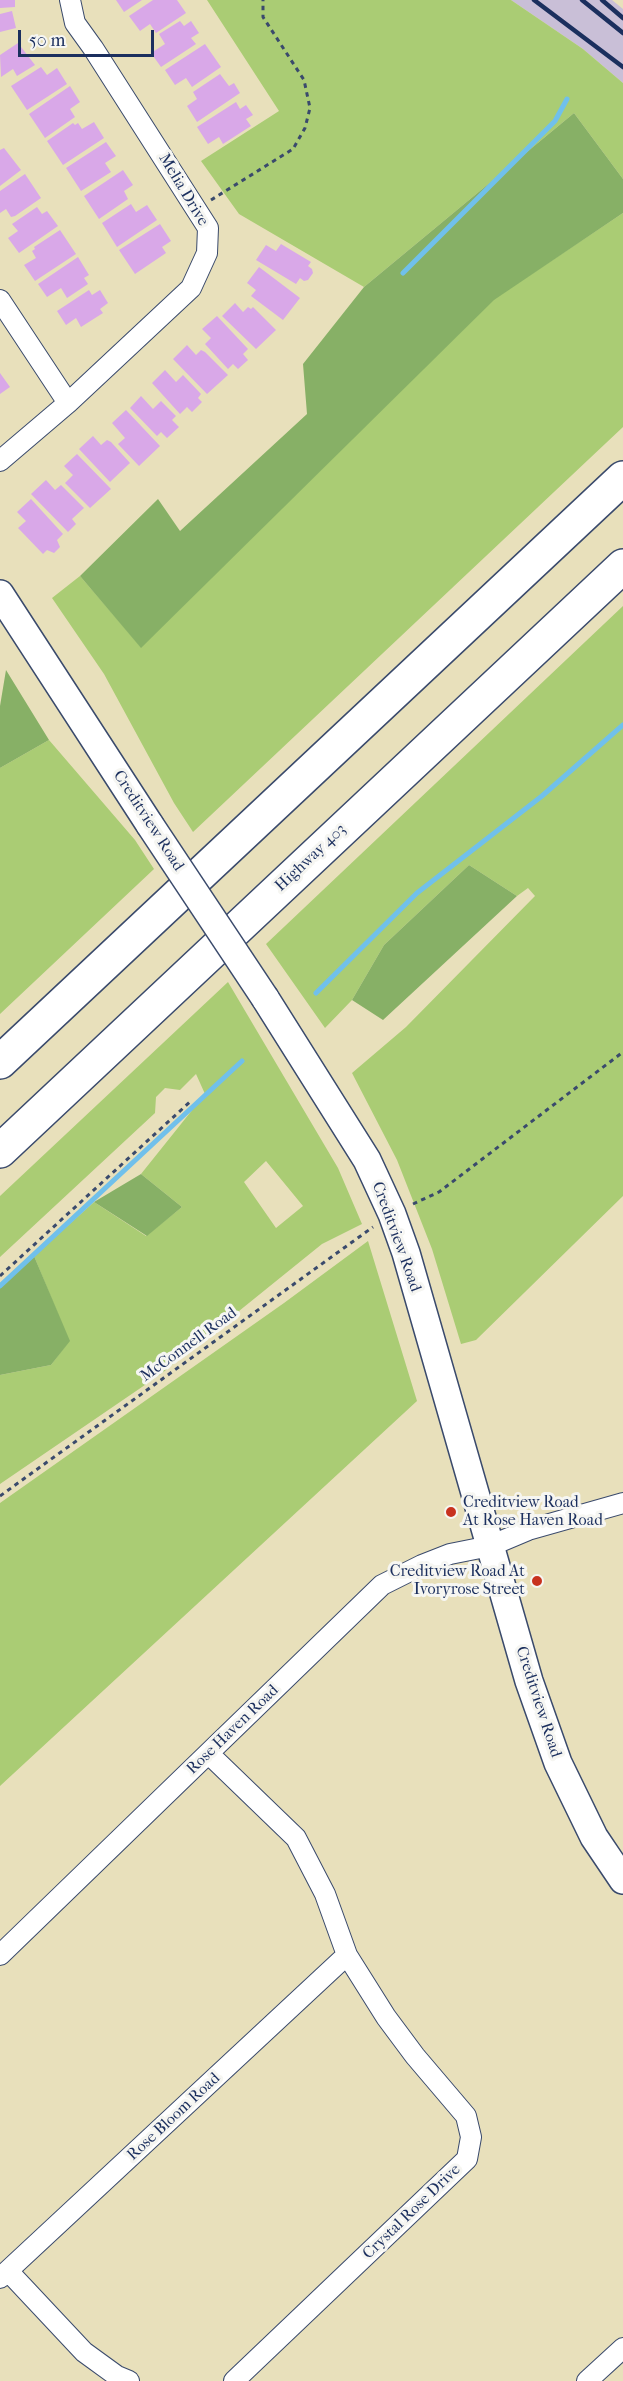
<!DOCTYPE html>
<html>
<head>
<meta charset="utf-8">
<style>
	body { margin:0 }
	#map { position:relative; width:623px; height:2381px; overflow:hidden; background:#e8e0bb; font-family:"IM FELL French Canon",serif }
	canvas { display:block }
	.scale { position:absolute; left:18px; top:30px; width:136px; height:27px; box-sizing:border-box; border:3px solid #1b2f5e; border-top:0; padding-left:8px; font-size:18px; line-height:21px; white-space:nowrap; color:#1b2f5e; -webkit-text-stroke:4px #f6f6f2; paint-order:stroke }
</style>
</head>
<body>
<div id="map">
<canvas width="623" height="2381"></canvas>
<div class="scale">50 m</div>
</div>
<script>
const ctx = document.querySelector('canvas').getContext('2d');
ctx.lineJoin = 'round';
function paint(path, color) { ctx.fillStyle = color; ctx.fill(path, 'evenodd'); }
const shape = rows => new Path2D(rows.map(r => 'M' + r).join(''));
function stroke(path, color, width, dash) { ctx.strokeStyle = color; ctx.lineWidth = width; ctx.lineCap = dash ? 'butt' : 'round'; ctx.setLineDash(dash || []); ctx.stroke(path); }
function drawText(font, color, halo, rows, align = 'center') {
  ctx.font = font + ' "IM FELL French Canon",serif'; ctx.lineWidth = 6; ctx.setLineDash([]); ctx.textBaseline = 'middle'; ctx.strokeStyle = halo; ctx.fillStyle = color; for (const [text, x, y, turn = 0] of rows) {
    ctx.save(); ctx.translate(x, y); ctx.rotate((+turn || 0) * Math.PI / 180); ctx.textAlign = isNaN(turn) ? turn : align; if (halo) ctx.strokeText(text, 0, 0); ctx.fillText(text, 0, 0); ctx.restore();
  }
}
const industrial = shape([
	[511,0,612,0,623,9,623,83,583,49]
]);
const green = shape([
	[207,0,511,0,583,49,623,83,623,179,574,113,364,287,239,214,201,161,279,111],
	[623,213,623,427,193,832,174,803,104,674,52,598,80,576,141,647,494,299],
	[623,606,623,1196,476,1340,461,1344,432,1249,397,1160,352,1073,406,1027,535,896,528,888,517,896,469,865,384,945,352,1000,325,1028,266,944],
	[49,740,135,840,154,869,0,1014,0,768],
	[228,982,338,1168,362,1224,322,1244,161,1374,0,1484,0,1375,51,1365,69,1341,34,1256,94,1202,146,1236,182,1207,141,1174,205,1094,196,1074,180,1090,165,1088,156,1097,155,1113,0,1257,0,1196],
	[266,1161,303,1206,276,1228,244,1182],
	[368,1241,417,1401,0,1786,0,1503,284,1303]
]);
const forest = shape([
	[574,113,623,179,623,213,494,300,141,648,80,576,158,499,180,531,307,414,303,364,364,287],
	[6,670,49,740,0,768,0,706],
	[469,865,517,896,383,1020,352,1000,384,945],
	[141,1174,182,1207,147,1236,94,1202],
	[34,1256,70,1341,51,1365,0,1375,0,1287]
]);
const stream = shape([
	[403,273,555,121,567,99],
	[316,993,417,893,542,796,623,725],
	[0,1286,242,1061]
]);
const building = shape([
	[0,0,15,0,15,7,0,8],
	[116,0,142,0,124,12],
	[153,0,177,0,186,13,156,33,150,24,140,31,129,16],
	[12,11,16,28,0,32,0,14],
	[180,21,184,26,191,21,199,33,191,38,196,44,161,67,151,53,165,44,159,34],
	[18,43,35,65,17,76,13,69,1,77,0,55],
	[205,44,221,67,192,87,186,78,175,85,165,70],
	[41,67,47,75,57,68,67,84,27,110,11,86],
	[220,74,229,86,234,83,240,93,197,122,187,106,197,99,193,92],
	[70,86,80,102,70,109,75,117,45,138,29,114],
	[236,102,240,109,246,105,253,115,246,119,251,126,223,144,219,137,208,144,197,127],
	[94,122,104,138,63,165,47,141,73,123,75,125,78,123,82,129],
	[106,142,116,156,105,163,111,172,81,191,66,168],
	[4,148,21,170,0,186,0,150],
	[123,170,133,185,124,191,128,199,99,219,84,196],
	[25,174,41,198,15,216,11,217,6,209,0,213,0,191],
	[131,204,136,212,147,205,157,220,117,247,102,223],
	[37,207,42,214,47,211,58,226,19,253,8,238,18,231,12,224],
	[160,224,171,241,162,247,166,253,135,274,119,250],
	[60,230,76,254,35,281,24,265,36,258,32,251,35,249,34,247],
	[281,244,311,262,308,266,312,269,313,273,308,280,304,281,300,278,296,284,256,260,266,245,276,251],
	[78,257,89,275,84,278,88,284,67,298,61,288,47,297,38,284],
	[259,267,300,298,283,320,251,296,256,290,247,283],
	[89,290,92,295,100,290,108,303,100,309,103,313,81,327,76,318,66,325,57,311],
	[235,303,243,312,248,307,251,309,253,307,276,330,256,349,222,316],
	[217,316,248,349,243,354,248,360,238,369,233,364,228,369,205,344,211,338,202,329],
	[187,345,196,355,201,350,205,352,228,375,207,394,173,359],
	[165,370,176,382,183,375,201,394,198,398,202,402,192,412,187,407,180,414,152,383],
	[0,373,10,387,0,394],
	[141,396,153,409,161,401,176,416,172,420,179,427,167,438,161,432,157,436,130,408],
	[126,410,160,446,139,466,118,444,125,438,112,423],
	[93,436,101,445,107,440,111,442,130,463,110,482,79,449],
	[77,454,111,489,90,508,65,483,73,475,64,466],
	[46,480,55,490,61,485,84,508,72,519,76,524,68,532,31,494],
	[31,499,63,534,57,540,60,547,54,553,47,550,43,554,18,528,26,521,17,512]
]);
const path = shape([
	[211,200,293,149,305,128,310,108,304,80,263,17,263,0],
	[413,1204,439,1192,623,1052],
	[0,1276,192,1100],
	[0,1496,373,1227]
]);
const minor = shape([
	[0,300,68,403],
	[0,461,68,403,191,288,207,253,208,228,93,48,75,23,70,0],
	[209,1754,296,1838,325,1894,347,1955,386,2017,415,2056,466,2116,471,2137,467,2159,234,2381],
	[0,1955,382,1585,422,1565,450,1554,490,1546,528,1530,623,1503],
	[8,2271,84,2352,117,2376,129,2381],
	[0,2278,347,1955],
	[587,2381,623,2348]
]);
const secondary = shape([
	[0,594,150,825],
	[265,998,367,1160,392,1214,406,1253,529,1681,558,1763,594,1837,623,1880]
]);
const motorway = shape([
	[0,1062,623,478],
	[0,1151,623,566]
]);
const rail = shape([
	[534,0,623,67],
	[582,0,623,33],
	[602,0,623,18]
]);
const secondaryBridge = shape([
	[150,825,265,998]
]);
const markers = [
	[451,1512,6,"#c8321e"],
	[537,1581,6,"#c8321e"]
];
const streetNames = [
	["Melia Drive",183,190,59],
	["Creditview Road",148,821,57],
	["Highway 403",311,858,-43],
	["Creditview Road",396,1237,70],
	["McConnell Road",189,1345,-36],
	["Creditview Road",538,1702,72],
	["Rose Haven Road",233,1730,-44],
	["Rose Bloom Road",174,2117,-43],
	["Crystal Rose Drive",412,2212,-44]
];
const poiNames = [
	["Creditview Road",463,1503],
	["At Rose Haven Road",463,1521],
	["Creditview Road At",525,1572,"right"],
	["Ivoryrose Street",525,1590,"right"]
];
paint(industrial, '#c9bfd7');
paint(green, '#aacc74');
paint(forest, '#87b066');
stroke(stream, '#70c0eb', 5);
paint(building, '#d9a8e8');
stroke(minor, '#3a4a6c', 22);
stroke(secondary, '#3a4a6c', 30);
stroke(motorway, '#3a4a6c', 36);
stroke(path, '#3a4a6c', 3, [4.5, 4.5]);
stroke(minor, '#fff', 20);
stroke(secondary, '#fff', 27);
stroke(motorway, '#fff', 33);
stroke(rail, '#1b2f5e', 4.5);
stroke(secondaryBridge, '#3a4a6c', 30, []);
stroke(secondaryBridge, '#fff', 27);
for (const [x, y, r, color] of markers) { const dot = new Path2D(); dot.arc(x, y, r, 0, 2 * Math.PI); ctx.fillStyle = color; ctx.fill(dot); stroke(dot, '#f6f6f2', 2); }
drawText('16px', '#1b2f5e', '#f6f6f2', streetNames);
drawText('16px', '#1b2f5e', '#f6f6f2', poiNames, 'left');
</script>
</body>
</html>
